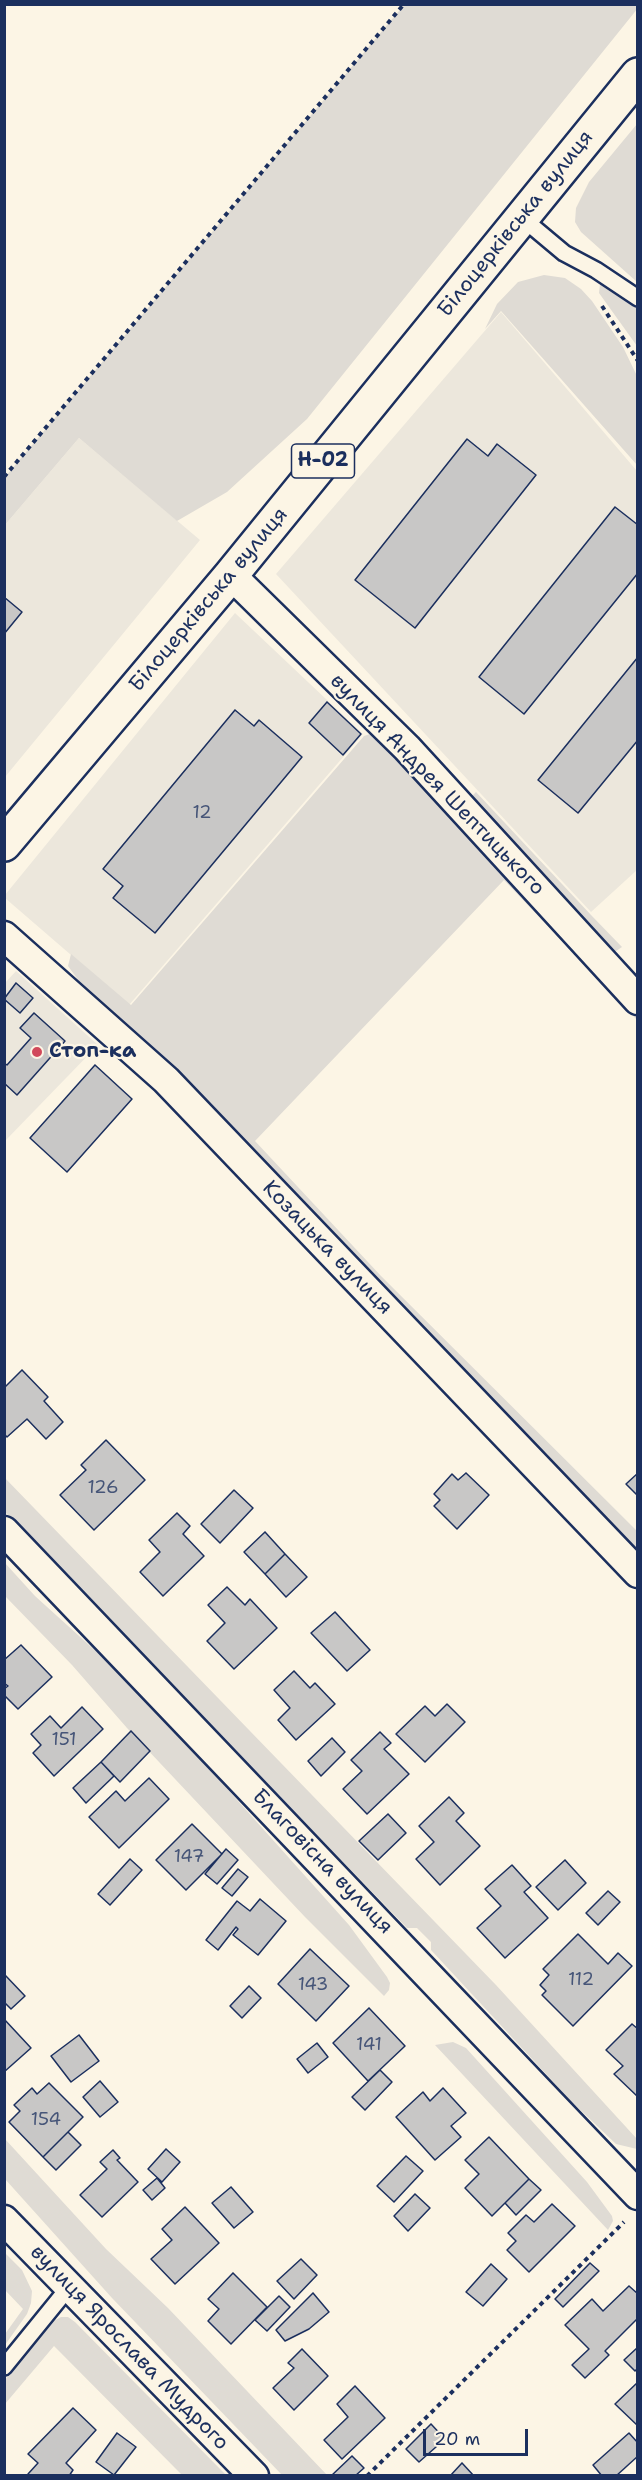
<!DOCTYPE html>
<html>
<head>
<meta charset="utf-8">
<style>
	body { margin:0 }
	#map { position:relative; width:642px; height:2480px; overflow:hidden; background:#fcf5e5; font-family:"Shantell Sans",sans-serif }
	canvas { display:block }
	.frame { position:absolute; inset:0; border:6px solid #1b2f5e; pointer-events:none }
	.scale { position:absolute; left:423px; top:2429px; width:105px; height:27px; box-sizing:border-box; border:3px solid #1b2f5e; border-top:0; padding-left:8px; font-size:18px; line-height:21px; white-space:nowrap; color:#1b2f5e; -webkit-text-stroke:4px #fcf5e5; paint-order:stroke }
</style>
</head>
<body>
<div id="map">
<canvas width="642" height="2480"></canvas>
<div class="frame"></div>
<div class="scale">20 m</div>
</div>
<script>
const ctx = document.querySelector('canvas').getContext('2d');
ctx.lineJoin = 'round';
function paint(path, color) { ctx.fillStyle = color; ctx.fill(path, 'evenodd'); }
const shape = rows => new Path2D(rows.map(r => 'M' + r).join(''));
function stroke(path, color, width, dash) { ctx.strokeStyle = color; ctx.lineWidth = width; ctx.lineCap = dash ? 'butt' : 'round'; ctx.setLineDash(dash || []); ctx.stroke(path); }
function drawText(font, color, halo, rows, align = 'center') {
  ctx.font = font + ' "Shantell Sans",sans-serif'; ctx.lineWidth = 4.5; ctx.setLineDash([]); ctx.textBaseline = 'middle'; ctx.strokeStyle = halo; ctx.fillStyle = color; for (const [text, x, y, turn = 0] of rows) {
    ctx.save(); ctx.translate(x, y); ctx.rotate((+turn || 0) * Math.PI / 180); ctx.textAlign = isNaN(turn) ? turn : align; if (halo) ctx.strokeText(text, 0, 0); ctx.fillText(text, 0, 0); ctx.restore();
  }
}
const built = shape([
	[501,312,637,471,637,870,591,912,276,574],
	[79,438,200,540,5,777,5,525],
	[235,613,363,734,129,1005,5,898,5,895],
	[16,971,98,1045,5,1141,5,983]
]);
const green = shape([
	[404,5,637,4,638,8,307,419,227,492,177,521,79,438,5,525,5,477],
	[637,124,637,282,581,232,575,222,576,208,589,182],
	[544,275,565,278,581,289,592,301,623,347,637,376,637,465,501,311,485,329,497,304,518,282],
	[600,284,624,300,637,285,637,346,599,293],
	[370,734,379,734,637,1014,637,1020,504,880,255,1141,381,1276,637,1531,637,1552,546,1453,376,1283,182,1080,79,981,68,966,71,954,131,1005,364,736],
	[476,792,591,915,622,947,616,951,609,950,469,799],
	[4,1477,496,1985,637,2139,637,2149,616,2144,571,2101,431,1950,431,1942,417,1928,407,1928,5,1512],
	[5,1563,35,1596,121,1674,213,1773,349,1925,387,1977,390,1983,389,1990,384,1996,305,1917,127,1728,72,1665,5,1596],
	[453,2042,466,2048,587,2182,612,2216,613,2221,608,2230,435,2045],
	[5,2139,106,2249,168,2308,327,2475,282,2475,112,2298,5,2179],
	[5,2253,22,2270,32,2291,31,2303,27,2314,5,2345,5,2334,23,2309,5,2290],
	[61,2317,68,2317,75,2322,226,2475,182,2475,54,2346,5,2404,5,2380,52,2322]
]);
const building = shape([
	[467,439,488,456,497,444,536,475,415,628,355,580,467,439],
	[615,507,638,525,638,573,524,714,479,677,615,507],
	[4,597,22,612,4,634,4,597],
	[638,657,638,740,578,813,538,780,638,657],
	[327,702,361,734,343,755,309,723,327,702],
	[235,710,254,726,259,720,302,757,155,933,113,898,123,886,103,869,235,710],
	[16,983,33,998,20,1013,4,999,16,983],
	[34,1013,65,1041,17,1095,4,1083,4,1063,7,1065,31,1038,20,1028,34,1013],
	[95,1065,132,1099,67,1172,30,1138,95,1065],
	[22,1370,48,1397,44,1401,63,1422,46,1439,27,1419,7,1437,4,1434,4,1388,22,1370],
	[106,1440,145,1480,94,1530,60,1495,86,1470,81,1465,106,1440],
	[466,1473,489,1495,457,1529,434,1506,440,1500,434,1494,452,1474,458,1480,466,1473],
	[638,1473,638,1496,626,1484,638,1473],
	[234,1490,253,1508,220,1543,201,1524,234,1490],
	[177,1513,190,1526,183,1534,204,1556,163,1596,140,1572,160,1552,149,1540,177,1513],
	[265,1532,285,1554,265,1574,244,1552,265,1532],
	[285,1554,307,1577,286,1597,265,1574,285,1554],
	[227,1587,245,1605,250,1599,277,1628,234,1669,207,1641,225,1623,208,1605,227,1587],
	[335,1612,370,1650,347,1671,311,1633,335,1612],
	[21,1645,52,1677,18,1709,4,1695,4,1689,8,1686,4,1683,4,1660,21,1645],
	[294,1671,310,1688,315,1683,335,1704,296,1740,278,1720,290,1708,274,1690,294,1671],
	[447,1704,465,1722,425,1762,396,1734,425,1706,435,1716,447,1704],
	[82,1707,103,1729,54,1776,33,1753,41,1745,31,1734,50,1716,61,1728,82,1707],
	[131,1731,150,1751,120,1782,101,1762,131,1731],
	[380,1732,391,1743,384,1749,409,1774,367,1814,343,1789,362,1771,351,1760,380,1732],
	[332,1738,345,1752,321,1776,308,1761,332,1738],
	[101,1762,114,1776,86,1803,73,1788,101,1762],
	[149,1778,169,1799,119,1848,89,1817,116,1791,125,1801,149,1778],
	[449,1797,464,1813,456,1821,480,1846,440,1885,416,1859,434,1842,419,1826,449,1797],
	[388,1814,406,1833,378,1860,359,1841,388,1814],
	[192,1824,222,1854,186,1890,156,1860,192,1824],
	[226,1849,238,1860,217,1884,205,1874,226,1849],
	[130,1859,142,1870,110,1905,98,1894,130,1859],
	[565,1860,586,1883,558,1910,536,1887,565,1860],
	[512,1865,531,1886,524,1892,548,1918,505,1958,477,1928,501,1906,485,1889,512,1865],
	[238,1869,248,1877,232,1896,222,1888,238,1869],
	[608,1891,620,1902,598,1925,586,1913,608,1891],
	[260,1899,286,1921,258,1955,233,1935,238,1929,236,1927,218,1950,206,1940,237,1901,250,1911,260,1899],
	[578,1934,608,1964,618,1953,632,1966,573,2026,542,1995,546,1991,540,1985,549,1975,543,1969,578,1934],
	[310,1949,349,1986,316,2021,278,1984,310,1949],
	[5,1975,25,1996,11,2009,4,2002,5,1975],
	[249,1986,261,1998,242,2018,230,2006,249,1986],
	[369,2008,405,2046,368,2081,333,2043,369,2008],
	[4,2019,31,2048,4,2072,4,2019],
	[632,2024,638,2029,638,2097,614,2074,623,2066,606,2050,632,2024],
	[79,2035,99,2061,71,2082,51,2056,79,2035],
	[317,2043,328,2057,308,2073,297,2059,317,2043],
	[380,2070,392,2082,365,2110,352,2097,380,2070],
	[100,2081,118,2102,100,2117,83,2097,100,2081],
	[49,2083,83,2117,43,2157,9,2122,20,2111,14,2105,32,2088,37,2094,49,2083],
	[443,2088,466,2113,451,2126,461,2137,435,2160,396,2117,423,2092,430,2101,443,2088],
	[68,2132,81,2145,56,2170,43,2157,68,2132],
	[489,2137,529,2179,492,2216,465,2188,479,2174,465,2160,489,2137],
	[166,2149,180,2162,162,2182,148,2169,166,2149],
	[113,2150,120,2158,117,2160,138,2182,102,2217,80,2195,107,2169,100,2162,113,2150],
	[406,2156,423,2171,394,2202,377,2186,406,2156],
	[157,2178,165,2188,152,2200,143,2190,157,2178],
	[529,2179,541,2190,516,2215,505,2203,529,2179],
	[231,2187,253,2212,234,2228,212,2203,231,2187],
	[415,2194,430,2208,408,2231,394,2216,415,2194],
	[552,2204,575,2226,529,2272,507,2250,516,2241,508,2233,526,2215,534,2222,552,2204],
	[185,2207,219,2243,175,2284,151,2259,172,2240,162,2229,185,2207],
	[301,2259,317,2275,294,2299,277,2281,301,2259],
	[590,2263,599,2271,563,2307,555,2299,590,2263],
	[491,2264,507,2279,483,2306,466,2292,491,2264],
	[233,2273,267,2307,231,2344,208,2321,219,2309,208,2299,233,2273],
	[629,2286,638,2294,638,2318,605,2351,609,2355,585,2378,572,2365,589,2349,565,2325,592,2299,603,2311,629,2286],
	[313,2293,329,2312,309,2329,285,2341,276,2330,313,2293],
	[279,2296,290,2307,267,2331,255,2320,279,2296],
	[638,2347,638,2368,635,2371,624,2360,638,2347],
	[302,2349,328,2376,294,2410,273,2388,294,2368,288,2363,302,2349],
	[638,2382,638,2426,615,2404,638,2382],
	[355,2386,385,2418,342,2459,324,2440,348,2417,337,2404,355,2386],
	[73,2408,96,2430,66,2463,73,2470,69,2476,29,2476,28,2474,38,2463,28,2454,73,2408],
	[431,2424,445,2439,419,2462,406,2449,431,2424],
	[117,2433,136,2447,114,2475,96,2462,117,2433],
	[629,2433,638,2443,638,2456,616,2476,602,2476,593,2465,629,2433],
	[352,2456,364,2468,355,2476,331,2476,352,2456],
	[462,2463,474,2476,450,2476,462,2463]
]);
const path = shape([
	[602,306,638,361],
	[4,477,404,4],
	[367,2476,624,2222]
]);
const lane = shape([
	[521,217,564,253,596,270,638,298],
	[4,2367,69,2287]
]);
const street = shape([
	[231,575,407,748,638,1000],
	[4,936,166,1080,638,1573],
	[4,1531,638,2195],
	[4,2220,254,2476]
]);
const primary = shape([
	[4,844,231,575,638,75]
]);
const markers = [
	[37,1052,6,"#d1495b"]
];
const numberNames = [
	["12",202,813],
	["126",103,1488],
	["151",64,1740],
	["147",189,1857],
	["112",581,1980],
	["143",313,1985],
	["141",369,2045],
	["154",46,2120]
];
const shields = [
	[323,461,63]
];
const shieldNames = [
	["Н-02",323,461]
];
const streetNames = [
	["Білоцерківська вулиця",516,224,-51],
	["Білоцерківська вулиця",209,600,-50],
	["вулиця Андрея Шептицького",437,785,46],
	["Козацька вулиця",327,1248,46],
	["Благовісна вулиця",322,1862,46],
	["вулиця Ярослава Мудрого",129,2348,46]
];
const poiNames = [
	["Стоп-ка",49,1052]
];
paint(built, '#ece7dc');
paint(green, '#dfdbd4');
paint(building, '#c8c7c6');
stroke(building, '#1b2f5e', 1.5);
stroke(lane, '#1b2f5e', 20);
stroke(street, '#1b2f5e', 33);
stroke(primary, '#1b2f5e', 38);
stroke(path, '#1b2f5e', 4, [4.5, 4.5]);
stroke(lane, '#fcf5e5', 15);
stroke(street, '#fcf5e5', 28);
stroke(primary, '#fcf5e5', 33);
for (const [x, y, r, color] of markers) { const dot = new Path2D(); dot.arc(x, y, r, 0, 2 * Math.PI); ctx.fillStyle = color; ctx.fill(dot); stroke(dot, '#fcf5e5', 2); }
drawText('18px', '#465578', null, numberNames);
for (const [x, y, w] of shields) { const box = new Path2D(); box.roundRect(x - w / 2, y - 17, w, 34, 4.5); ctx.fillStyle = '#fcf5e5'; ctx.fill(box); stroke(box, '#1b2f5e', 1.5); }
drawText('bold 20px', '#1b2f5e', null, shieldNames);
drawText('21px', '#1b2f5e', '#fcf5e5', streetNames);
drawText('bold 21px', '#1b2f5e', '#fcf5e5', poiNames, 'left');
</script>
</body>
</html>
